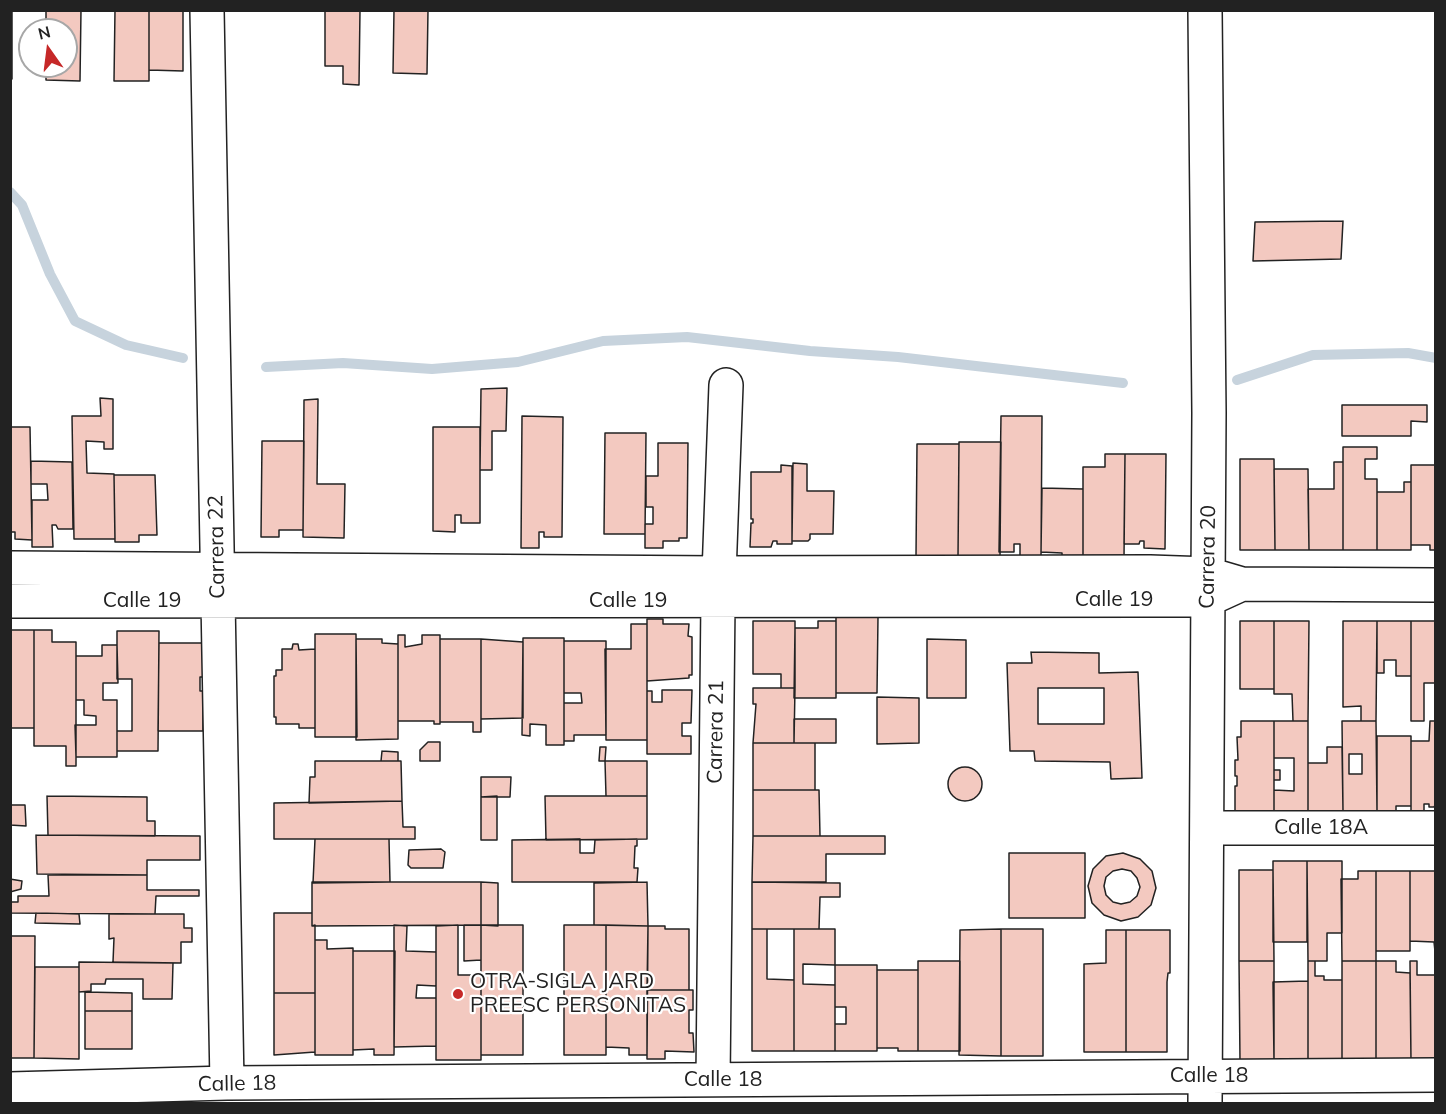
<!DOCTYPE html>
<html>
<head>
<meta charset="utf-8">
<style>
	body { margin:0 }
	#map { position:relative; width:1446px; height:1114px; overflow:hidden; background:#fff; font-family:Mulish,sans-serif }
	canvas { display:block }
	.frame { position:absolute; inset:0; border:12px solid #222; pointer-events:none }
	.north { position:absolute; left:18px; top:18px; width:60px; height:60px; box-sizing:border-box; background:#fff; border:2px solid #a7a7a7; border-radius:50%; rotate:346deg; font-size:16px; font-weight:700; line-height:24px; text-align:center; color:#222 }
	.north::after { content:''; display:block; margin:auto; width:21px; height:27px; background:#c62828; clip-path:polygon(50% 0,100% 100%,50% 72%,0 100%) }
</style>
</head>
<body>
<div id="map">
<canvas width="1446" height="1114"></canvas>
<div class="frame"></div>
<div class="north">N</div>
</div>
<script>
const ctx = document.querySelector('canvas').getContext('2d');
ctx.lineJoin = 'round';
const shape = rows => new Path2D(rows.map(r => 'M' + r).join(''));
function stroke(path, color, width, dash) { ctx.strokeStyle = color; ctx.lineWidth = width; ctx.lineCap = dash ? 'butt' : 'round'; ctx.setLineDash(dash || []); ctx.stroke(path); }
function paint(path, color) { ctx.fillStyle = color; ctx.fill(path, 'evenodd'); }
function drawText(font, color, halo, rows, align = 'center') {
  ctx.font = font + ' Mulish,sans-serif'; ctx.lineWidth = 4.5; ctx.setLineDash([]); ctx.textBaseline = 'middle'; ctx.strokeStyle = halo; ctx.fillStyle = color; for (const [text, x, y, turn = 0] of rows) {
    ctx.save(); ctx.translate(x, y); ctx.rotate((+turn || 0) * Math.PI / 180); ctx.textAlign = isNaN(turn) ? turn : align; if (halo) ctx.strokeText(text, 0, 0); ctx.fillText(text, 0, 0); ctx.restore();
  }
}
const stream = shape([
	[10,192,22,205,50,274,75,321,126,345,183,358],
	[266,367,343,363,432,369,518,362,603,341,687,337,810,351,898,357,1123,383],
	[1237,380,1313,355,1408,353,1436,358]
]);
const building = shape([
	[10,10,12,10,12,79,10,79,10,10],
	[46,10,81,10,80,81,46,80,46,66,66,66,66,30,46,30,46,10],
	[115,10,149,10,149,81,114,81,115,10],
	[149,10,183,10,183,71,149,70,149,10],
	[325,10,360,10,359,85,343,84,343,66,325,66,325,10],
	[394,10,428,10,427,74,393,73,394,10],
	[1343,221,1341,259,1253,261,1255,222,1343,221],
	[507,388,506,431,492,431,492,470,480,470,481,389,507,388],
	[100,398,113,399,113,449,104,449,104,442,86,441,87,473,114,474,115,539,74,539,72,416,101,416,100,398],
	[318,399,317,484,345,484,344,538,303,537,304,400,318,399],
	[1342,405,1427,405,1427,422,1411,421,1411,436,1342,436,1342,405],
	[522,416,563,417,562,537,544,537,544,532,539,532,539,548,521,548,522,416],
	[1001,416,1042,416,1041,557,1020,557,1020,544,1014,544,1014,552,999,552,1001,416],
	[10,427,30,427,32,540,15,539,15,532,10,532,10,427],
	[433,427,480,427,480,523,461,523,461,515,455,515,455,532,433,531,433,427],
	[605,433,646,433,645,534,604,534,605,433],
	[262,441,304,441,303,530,279,530,279,537,261,537,262,441],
	[959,442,1001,442,1000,557,958,557,959,442],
	[658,443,688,443,687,538,679,538,679,541,663,541,663,548,645,548,645,524,653,524,653,507,646,507,646,476,658,476,658,443],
	[917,444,959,444,958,557,916,556,917,444],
	[1343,447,1377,447,1377,459,1365,459,1365,479,1377,479,1377,550,1343,550,1343,447],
	[1105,454,1125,454,1124,558,1083,558,1083,467,1105,467,1105,454],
	[1125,454,1166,454,1165,549,1144,548,1144,541,1140,541,1139,544,1124,544,1125,454],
	[1240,459,1274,459,1275,550,1240,550,1240,459],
	[31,461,72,462,73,529,58,529,56,525,52,525,53,547,32,547,32,500,48,500,47,484,31,484,31,461],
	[1334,462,1343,462,1343,550,1309,550,1308,489,1334,489,1334,462],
	[793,463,807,464,807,491,834,491,833,534,810,534,810,539,808,541,792,541,793,463],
	[781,465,792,466,792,544,777,544,777,541,773,541,771,547,750,547,751,523,753,523,753,519,751,519,751,472,781,472,781,465],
	[1411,465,1436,465,1436,550,1430,550,1430,545,1411,545,1411,465],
	[1274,469,1308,469,1309,550,1275,550,1274,469],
	[114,475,155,475,157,535,139,535,139,542,115,542,114,475],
	[1404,482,1411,482,1411,550,1377,550,1377,492,1404,492,1404,482],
	[1042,488,1083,489,1083,558,1062,557,1062,553,1041,552,1042,488],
	[836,617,878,617,877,693,836,693,836,617],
	[647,619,663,619,663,624,689,624,688,636,692,637,692,675,689,675,689,678,647,681,647,619],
	[753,621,795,621,795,688,781,688,781,674,753,674,753,621],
	[818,621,836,621,836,698,794,698,795,628,818,628,818,621],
	[1240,621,1274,621,1274,689,1240,689,1240,621],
	[1274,621,1309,621,1308,721,1293,721,1292,694,1274,694,1274,621],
	[1343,621,1377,621,1376,721,1361,721,1361,706,1343,707,1343,621],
	[1377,621,1411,621,1411,676,1396,676,1396,660,1384,660,1384,673,1377,673,1377,621],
	[1411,621,1436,621,1436,683,1424,683,1424,721,1411,721,1411,621],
	[631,624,647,624,647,740,606,740,605,649,631,649,631,624],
	[10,630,34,630,34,728,10,728,10,630],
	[34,630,52,630,52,642,76,642,76,766,66,766,66,746,34,746,34,630],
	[117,631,159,631,158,751,117,751,117,731,132,731,132,679,117,679,117,631],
	[315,634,356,634,357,737,315,737,315,634],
	[398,635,405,635,405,647,422,644,422,635,440,635,440,724,434,724,434,721,398,721,398,635],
	[523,638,564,638,564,745,546,745,546,725,530,724,530,736,522,735,523,638],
	[356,639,382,639,382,643,398,644,398,739,356,740,356,639],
	[440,639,481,639,481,732,473,732,473,722,440,722,440,639],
	[481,639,523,642,523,718,481,719,481,639],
	[927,639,966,640,966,698,927,698,927,639],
	[564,641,606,641,606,735,574,735,574,741,564,741,564,703,582,703,581,693,564,693,564,641],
	[159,643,204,643,203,677,200,677,200,691,203,691,203,731,158,731,159,643],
	[293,644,298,644,299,650,315,649,315,728,299,728,299,724,276,724,276,717,274,717,274,676,276,676,276,670,282,670,282,649,292,649,293,644],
	[102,645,117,645,118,683,103,683,103,700,117,700,117,757,76,757,75,725,96,725,96,716,84,715,84,700,76,700,76,656,102,656,102,645],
	[1031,652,1099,653,1099,673,1138,672,1142,778,1111,779,1110,762,1035,761,1034,751,1010,751,1007,663,1032,663,1031,652],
	[1038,688,1104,688,1104,724,1038,724,1038,688],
	[753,688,795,688,794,743,753,743,756,704,753,704,753,688],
	[662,690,692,690,691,723,682,723,682,736,691,736,691,754,647,754,647,691,652,691,652,702,662,702,662,690],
	[877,697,919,698,919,743,877,744,877,697],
	[794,719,836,719,836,743,794,743,794,719],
	[1241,721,1274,721,1274,812,1255,811,1255,816,1235,816,1235,786,1237,786,1237,776,1235,776,1235,760,1238,760,1237,737,1241,737,1241,721],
	[1274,721,1308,721,1308,812,1274,812,1274,790,1294,791,1294,758,1274,758,1274,721],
	[1342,721,1376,721,1377,812,1343,811,1342,721],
	[1349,754,1362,754,1362,774,1349,774,1349,754],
	[1430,721,1436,721,1436,804,1434,807,1429,807,1429,804,1424,804,1424,812,1411,812,1411,741,1429,741,1430,721],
	[1377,736,1411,736,1411,806,1396,806,1396,811,1377,812,1377,736],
	[428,742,440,742,440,761,420,761,420,750,428,742],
	[753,743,815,743,815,790,753,790,753,743],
	[600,747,606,747,605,761,599,761,600,747],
	[1327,747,1342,747,1343,811,1308,812,1308,763,1327,763,1327,747],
	[382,751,398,752,398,761,381,761,382,751],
	[315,761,401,761,402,801,309,803,310,777,315,777,315,761],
	[605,761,647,761,647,796,606,796,605,761],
	'948 784a17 17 0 1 1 34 0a17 17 0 1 1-34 0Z',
	[1274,770,1280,770,1280,780,1274,780,1274,770],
	[481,777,511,777,510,797,481,797,481,777],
	[753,790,819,790,820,836,753,836,753,790],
	[47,796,147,797,147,821,155,821,155,836,48,835,47,796],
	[497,796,497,840,481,840,481,797,497,796],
	[545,796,647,796,647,839,546,840,545,796],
	[402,801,403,827,415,827,415,839,274,839,274,803,402,801],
	[10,805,25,805,26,826,10,825,10,805],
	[36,835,200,836,200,860,147,860,147,875,37,874,36,835],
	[753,836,885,836,885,854,826,854,826,882,752,882,753,836],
	[315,839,389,839,390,882,313,883,315,839],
	[580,839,580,853,594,853,595,840,637,839,637,846,635,846,634,868,638,868,637,882,512,882,512,840,580,839],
	[441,849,445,852,443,868,411,868,408,865,409,850,441,849],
	[1009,853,1085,853,1085,918,1009,918,1009,853],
	[1123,853,1140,859,1152,871,1156,888,1151,905,1138,917,1121,921,1104,915,1092,903,1088,886,1093,869,1106,856,1123,853],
	[1122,869,1131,871,1137,878,1140,887,1137,896,1130,902,1121,904,1113,902,1106,895,1104,886,1106,877,1113,871,1122,869],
	[1273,861,1307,861,1307,942,1273,942,1273,861],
	[1307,861,1342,861,1342,933,1327,933,1327,961,1308,961,1307,861],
	[1239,870,1273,870,1274,961,1239,961,1239,870],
	[1358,871,1376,871,1376,961,1342,961,1341,879,1358,879,1358,871],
	[1376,871,1410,871,1410,951,1376,951,1376,871],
	[1410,871,1436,871,1436,961,1434,942,1410,941,1410,871],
	[48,875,147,875,147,890,199,890,199,896,156,896,155,914,10,913,10,902,18,902,18,896,49,896,48,875],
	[10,879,22,881,21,889,10,892,10,879],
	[312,882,481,882,481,925,312,926,312,882],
	[481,882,498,883,498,926,481,925,481,882],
	[647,882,648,926,594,925,594,883,647,882],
	[752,882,840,883,840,897,820,897,819,929,752,929,752,882],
	[36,913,79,914,80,924,35,923,36,913],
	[274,913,312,913,312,926,315,925,315,993,274,993,274,913],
	[109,914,184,914,184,928,192,928,192,942,181,942,181,963,113,962,114,938,109,939,109,914],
	[394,925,407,926,406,951,436,952,436,986,417,985,416,998,436,998,436,1046,394,1047,394,925],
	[458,925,458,975,481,975,481,1060,436,1060,436,926,458,925],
	[464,925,481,925,481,960,464,961,464,925],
	[481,925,523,925,523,1055,481,1055,481,925],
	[564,925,606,925,606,1055,564,1055,564,925],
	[606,925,648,926,647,1055,629,1055,629,1048,606,1047,606,925],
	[648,926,665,926,665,929,689,929,689,990,647,990,648,926],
	[752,929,767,929,767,979,794,980,794,1051,752,1051,752,929],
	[794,929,835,929,835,965,803,964,803,984,835,985,835,1051,794,1051,794,929],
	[1001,929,1001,1056,959,1055,960,930,1001,929],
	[1001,929,1043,929,1043,1056,1001,1056,1001,929],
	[1106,930,1126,930,1126,1052,1084,1052,1084,964,1106,963,1106,930],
	[1126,930,1170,930,1170,973,1168,973,1167,982,1167,1052,1126,1052,1126,930],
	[10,936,35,936,34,1058,10,1058,10,936],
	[315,940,327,940,327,949,353,948,353,1055,315,1055,315,940],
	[353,951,395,951,394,1055,374,1055,374,1049,353,1050,353,951],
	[918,961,960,961,960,1051,918,1051,918,961],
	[1239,961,1274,961,1274,1062,1240,1062,1239,961],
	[1308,961,1315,961,1315,976,1324,976,1324,980,1342,980,1342,1062,1308,1063,1308,961],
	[1342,961,1376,961,1376,1061,1342,1067,1342,961],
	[1376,961,1396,961,1396,972,1410,973,1411,1062,1376,1068,1376,961],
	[1410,961,1417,961,1417,975,1436,975,1436,1062,1411,1062,1410,961],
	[79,962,173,963,172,999,143,999,143,979,106,979,105,984,91,984,91,991,79,992,79,962],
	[835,965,877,965,877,1051,835,1051,835,1024,846,1024,846,1007,835,1007,835,965],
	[35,967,79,967,79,1059,34,1058,35,967],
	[877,970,918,970,918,1051,898,1051,898,1048,877,1048,877,970],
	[1308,981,1308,1063,1274,1062,1273,982,1308,981],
	[647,990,693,990,693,1010,689,1010,689,1033,693,1033,694,1052,665,1051,665,1059,647,1059,647,990],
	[85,992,132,993,132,1011,85,1011,85,992],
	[274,993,315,993,315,1052,274,1055,274,993],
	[85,1011,132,1011,132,1049,85,1049,85,1011]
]);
const minor = shape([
	[207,10,227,1083],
	[1205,10,1209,413,1205,1104],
	[10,568,718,573,1150,572,1208,574,1242,584,1436,585],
	[10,601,1150,600,1207,600,1242,584],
	[1207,828,1436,828],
	[713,1080,718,601,726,385],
	[10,1089,227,1083,1436,1075]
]);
const markers = [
	[458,994,6,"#c62828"]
];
const streetNames = [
	["Carrera 22",217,547,-91],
	["Carrera 20",1208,557,-89],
	["Calle 19",1114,600],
	["Calle 19",142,601],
	["Calle 19",628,601],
	["Carrera 21",716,732,-89],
	["Calle 18A",1321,828],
	["Calle 18",1209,1076],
	["Calle 18",723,1080],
	["Calle 18",237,1084,-1]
];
const poiNames = [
	["OTRA-SIGLA JARD",470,982],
	["PREESC PERSONITAS",470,1006]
];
stroke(stream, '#c7d3dd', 10);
paint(building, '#f3c9c0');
stroke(building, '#222', 1.5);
stroke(minor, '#222', 36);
stroke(minor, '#fff', 33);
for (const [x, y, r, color] of markers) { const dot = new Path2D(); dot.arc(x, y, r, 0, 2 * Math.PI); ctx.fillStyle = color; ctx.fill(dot); stroke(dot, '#fff', 2); }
drawText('21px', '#222', '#fff', streetNames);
drawText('21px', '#222', '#fff', poiNames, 'left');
</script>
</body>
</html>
